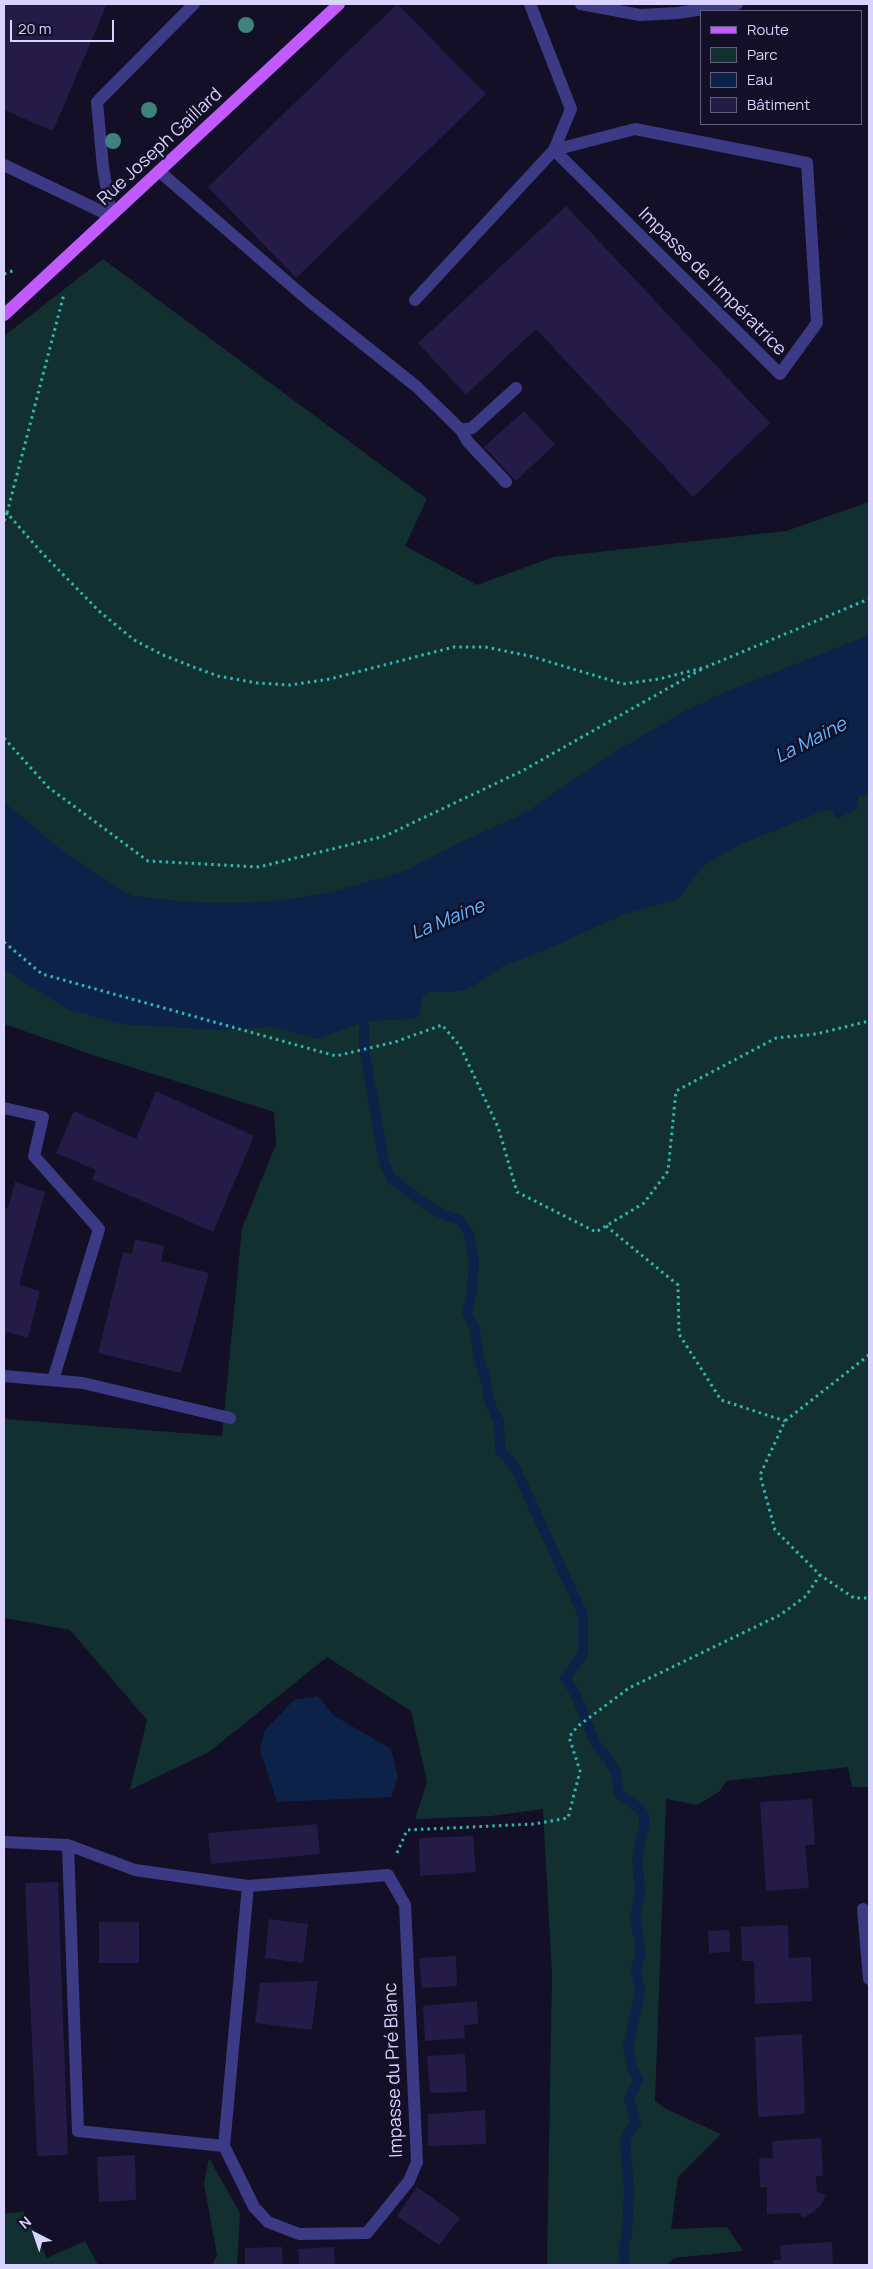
<!DOCTYPE html>
<html>
<head>
<meta charset="utf-8">
<style>
	body { margin:0 }
	#map { position:relative; width:873px; height:2269px; overflow:hidden; background:#130f26; font-family:Manrope,sans-serif }
	canvas { display:block }
	.frame { position:absolute; inset:0; border:5px solid #d9d4ff; pointer-events:none }
	.legend { position:absolute; left:700px; top:10px; width:162px; height:115px; box-sizing:border-box; background:#130f26; border:1px solid #625e7d; margin:0; padding:6px 9px; list-style:none; font-size:15px; color:#d9d4ff }
	.legend li { display:flex; align-items:center; gap:10px; height:25px }
	.legend b { width:25px; border:1px solid #625e7d }
	.north { position:absolute; left:10px; top:2209px; width:50px; height:50px; -webkit-text-stroke:4px #130f26; paint-order:stroke; rotate:319deg; font-size:14px; font-weight:700; line-height:20px; text-align:center; color:#d9d4ff }
	.north::after { content:''; display:block; margin:auto; width:18px; height:22px; background:#d9d4ff; clip-path:polygon(50% 0,100% 100%,50% 72%,0 100%) }
	.scale { position:absolute; left:10px; top:20px; width:104px; height:22px; box-sizing:border-box; border:2px solid #d9d4ff; border-top:0; padding-left:6px; font-size:15px; line-height:18px; white-space:nowrap; color:#d9d4ff; -webkit-text-stroke:4px #130f26; paint-order:stroke }
</style>
</head>
<body>
<div id="map">
<canvas width="873" height="2269"></canvas>
<div class="frame"></div>
<ul class="legend">
<li><b style="height:6px;background:#c25bff"></b>Route</li>
<li><b style="height:14px;background:#12302f"></b>Parc</li>
<li><b style="height:14px;background:#0c2248"></b>Eau</li>
<li><b style="height:14px;background:#241b47"></b>Bâtiment</li>
</ul>
<div class="north">N</div>
<div class="scale">20 m</div>
</div>
<script>
const ctx = document.querySelector('canvas').getContext('2d');
ctx.lineJoin = 'round';
function paint(path, color) { ctx.fillStyle = color; ctx.fill(path, 'evenodd'); }
const shape = rows => new Path2D(rows.map(r => 'M' + r).join(''));
function stroke(path, color, width, dash) { ctx.strokeStyle = color; ctx.lineWidth = width; ctx.lineCap = dash ? 'butt' : 'round'; ctx.setLineDash(dash || []); ctx.stroke(path); }
function drawText(font, color, halo, rows, align = 'center') {
  ctx.font = font + ' Manrope,sans-serif'; ctx.lineWidth = 5; ctx.setLineDash([]); ctx.textBaseline = 'middle'; ctx.strokeStyle = halo; ctx.fillStyle = color; for (const [text, x, y, turn = 0] of rows) {
    ctx.save(); ctx.translate(x, y); ctx.rotate((+turn || 0) * Math.PI / 180); ctx.textAlign = isNaN(turn) ? turn : align; if (halo) ctx.strokeText(text, 0, 0); ctx.fillText(text, 0, 0); ctx.restore();
  }
}
const green = shape([
	[103,259,427,499,405,546,477,585,553,557,786,531,869,502,869,1787,852,1787,848,1767,726,1781,720,1791,698,1805,666,1799,655,2101,666,2109,721,2134,678,2177,671,2229,727,2227,743,2251,674,2258,666,2265,547,2265,552,1975,543,1809,491,1816,415,1819,427,1782,411,1711,327,1657,209,1752,130,1790,147,1720,70,1630,4,1618,4,1419,222,1436,242,1228,276,1144,274,1112,96,1056,4,1024,4,336],
	[209,2158,240,2213,237,2265,212,2265,217,2255,204,2184],
	[24,2212,47,2258,85,2241,98,2265,4,2265,4,2213]
]);
const water = shape([
	[869,635,869,793,858,796,857,809,836,819,832,810,820,812,734,847,702,867,682,895,675,900,624,914,550,948,503,966,473,986,460,991,428,992,423,996,419,1015,414,1019,366,1021,318,1039,271,1027,220,1030,121,1024,67,1009,4,969,4,802,63,851,121,890,133,896,189,902,237,903,274,901,328,893,405,871,461,842,525,813,613,753,683,712,725,692],
	[318,1696,333,1715,391,1749,398,1777,391,1797,277,1802,260,1750,264,1731,294,1700]
]);
const stream = shape([
	[360,1010,364,1022,364,1049,384,1162,391,1178,424,1203,444,1215,460,1220,469,1233,474,1261,472,1290,467,1314,475,1329,478,1354,486,1381,489,1401,499,1422,500,1450,514,1465,583,1615,583,1654,565,1678,575,1693,596,1745,609,1760,616,1773,619,1794,639,1808,644,1815,644,1825,637,1858,640,1892,635,1917,641,1951,636,1969,640,1991,628,2047,632,2068,638,2079,629,2100,636,2123,628,2133,625,2142,629,2189,627,2234,623,2252,626,2265]
]);
const building = shape([
	[4,4,107,4,53,131,4,110],
	[397,4,486,94,296,278,208,187],
	[566,206,770,423,693,497,536,329,466,395,418,343],
	[524,411,555,444,516,481,484,447],
	[156,1091,254,1136,213,1232,92,1179,96,1170,56,1153,74,1111,136,1139],
	[15,1182,45,1192,19,1285,40,1291,28,1338,4,1331,4,1207,8,1208],
	[135,1239,164,1246,161,1261,209,1273,181,1373,98,1353,123,1252,132,1254],
	[812,1799,815,1845,805,1845,809,1888,766,1891,760,1802],
	[317,1824,320,1854,211,1864,208,1833],
	[473,1836,476,1872,420,1876,419,1838],
	[58,1882,68,2155,37,2156,25,1883],
	[269,1919,308,1924,303,1963,265,1958],
	[99,1922,139,1922,139,1963,99,1963],
	[788,1925,789,1958,811,1957,812,2001,755,2004,754,1961,742,1961,741,1927],
	[729,1930,730,1952,709,1953,708,1931],
	[456,1956,457,1986,422,1988,419,1958],
	[318,1981,312,2030,255,2023,260,1983],
	[477,2001,478,2024,464,2025,465,2038,425,2041,423,2006],
	[802,2034,805,2114,758,2117,755,2037],
	[465,2054,467,2092,430,2093,427,2056],
	[485,2110,486,2144,428,2146,428,2114],
	[821,2138,823,2176,816,2176,817,2192,826,2196,821,2205,812,2213,802,2218,800,2213,767,2214,767,2187,760,2187,759,2158,773,2158,772,2141],
	[135,2155,136,2200,99,2202,97,2157],
	[417,2187,460,2218,439,2245,397,2216],
	[832,2242,833,2265,773,2265,773,2260,781,2260,780,2245],
	[282,2247,283,2265,245,2265,245,2248],
	[334,2247,335,2265,299,2265,298,2249]
]);
const path = shape([
	[4,274,15,270],
	[7,513,64,294],
	[4,521,7,513,42,553,99,611,134,640,163,655,196,668,218,676,257,683,290,685,330,679,454,647,485,647,530,656,623,684,659,679,706,667,869,599],
	[4,738,48,787,148,861,259,867,385,836,522,771,702,669],
	[4,942,42,974,336,1056,395,1042,442,1025,460,1046,498,1127,517,1192,596,1232,644,1203,668,1171,676,1091,776,1038,816,1034,869,1021],
	[606,1226,678,1285,679,1334,721,1400,785,1421],
	[869,1355,785,1421,760,1475,775,1530,820,1575,854,1598,869,1598],
	[397,1853,407,1830,534,1824,568,1818,580,1771,569,1737,578,1726,629,1688,780,1615,806,1596,820,1575]
]);
const minor = shape([
	[581,4,640,15,677,13,737,4],
	[635,129,807,163,817,323,780,374,554,150,635,129],
	[4,165,111,216],
	[160,172,308,300,417,387,461,430,472,428,516,388],
	[111,216,103,167,97,102,194,4],
	[415,300,554,150,571,109,530,4],
	[461,430,468,442,506,482],
	[4,1108,43,1117,34,1156,99,1229,53,1380],
	[4,1376,83,1383,230,1418],
	[4,1842,68,1845,135,1870,248,1886,388,1875,405,1905,417,2162,409,2181,367,2233,299,2234,268,2222,254,2207,224,2146,78,2131,68,1845],
	[863,1909,869,1979],
	[224,2146,248,1886]
]);
const major = shape([
	[4,315,339,4]
]);
const trees = [
	[246,25],
	[149,110],
	[113,141]
];
const streetNames = [
	["Rue Joseph Gaillard",160,147,-43],
	["Impasse de l'Impératrice",712,282,45],
	["Impasse du Pré Blanc",394,2070,-92]
];
const waterNames = [
	["La Maine",811,741,-27],
	["La Maine",448,920,-22]
];
paint(green, '#12302f');
paint(water, '#0c2248');
stroke(stream, '#0c2248', 10);
paint(building, '#241b47');
stroke(path, '#2fb8b0', 3, [2.5, 4]);
stroke(minor, '#3d3a85', 12);
stroke(major, '#c25bff', 12);
ctx.fillStyle = '#3d827b';
for (const [x, y] of trees) { ctx.beginPath(); ctx.arc(x, y, 8, 0, 2 * Math.PI); ctx.fill(); }
drawText('18px', '#d9d4ff', '#130f26', streetNames);
drawText('italic 19px', '#62b6ff', '#130f26', waterNames);
</script>
</body>
</html>
